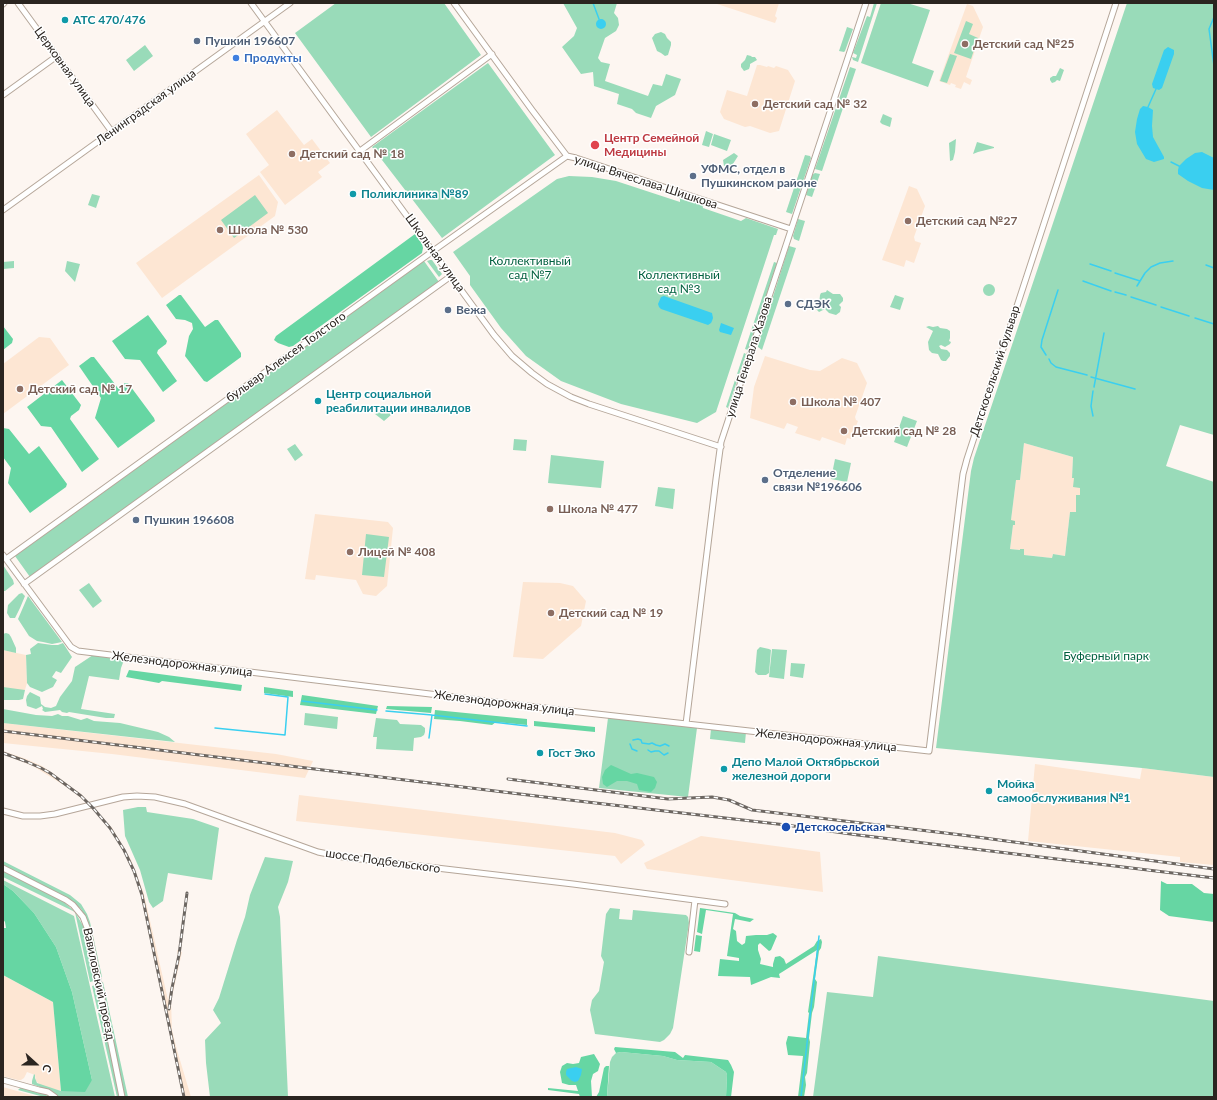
<!DOCTYPE html>
<html>
<head>
<meta charset="utf-8">
<style>
	body { margin:0 }
	#map { position:relative; width:1217px; height:1100px; overflow:hidden; background:#fdf6f1; font-family:Lato,sans-serif }
	canvas { display:block }
	.frame { position:absolute; inset:0; border:4px solid #2b2520; pointer-events:none }
	.north { position:absolute; left:16px; top:1044px; width:40px; height:40px; -webkit-text-stroke:3px #fff; paint-order:stroke; rotate:111deg; font-size:11px; font-weight:700; line-height:16px; text-align:center; color:#2b2520 }
	.north::after { content:''; display:block; margin:auto; width:14px; height:18px; background:#2b2520; clip-path:polygon(50% 0,100% 100%,50% 72%,0 100%) }
</style>
</head>
<body>
<div id="map">
<canvas width="1217" height="1100"></canvas>
<div class="frame"></div>
<div class="north">С</div>
</div>
<script>
const ctx = document.querySelector('canvas').getContext('2d');
ctx.lineJoin = 'round';
function paint(path, color) { ctx.fillStyle = color; ctx.fill(path, 'evenodd'); }
const shape = rows => new Path2D(rows.map(r => 'M' + r).join(''));
function stroke(path, color, width, dash) { ctx.strokeStyle = color; ctx.lineWidth = width; ctx.lineCap = dash ? 'butt' : 'round'; ctx.setLineDash(dash || []); ctx.stroke(path); }
function drawText(font, color, halo, rows, align = 'center') {
  ctx.font = font + ' Lato,sans-serif'; ctx.lineWidth = 3; ctx.setLineDash([]); ctx.textBaseline = 'middle'; ctx.strokeStyle = halo; ctx.fillStyle = color; for (const [text, x, y, turn = 0] of rows) {
    ctx.save(); ctx.translate(x, y); ctx.rotate((+turn || 0) * Math.PI / 180); ctx.textAlign = isNaN(turn) ? turn : align; if (halo) ctx.strokeText(text, 0, 0); ctx.fillText(text, 0, 0); ctx.restore();
  }
}
const built = shape([
	[714,3,779,3,775,16,777,18,775,23],
	[967,4,973,6,983,27,966,77,972,80,970,85,964,82,961,89,955,87,956,85,951,83,950,85,939,81],
	[757,65,760,65,767,67,768,66,774,68,776,66,788,70,795,81,779,131,770,133,750,126,745,127,724,119,720,112,727,90,747,96],
	[277,110,304,145,312,139,330,163,318,172,322,177,285,205,260,172,269,165,246,134],
	[259,175,278,202,275,216,162,298,136,263],
	[909,186,917,189,925,206,914,237,915,241,921,243,914,263,906,260,904,267,882,260],
	[39,337,50,338,69,365,3,414,3,364],
	[765,356,810,370,820,371,842,358,857,363,867,383,855,417,856,420,858,421,851,439,847,438,845,445,822,437,820,441,795,433,798,427,787,423,784,429,750,418,754,387],
	[1024,443,1073,457,1072,478,1074,478,1080,488,1080,495,1076,495,1076,512,1070,512,1065,556,1053,554,1052,558,1024,555,1020,550,1010,549,1013,525,1011,520,1016,480,1020,480],
	[315,514,388,522,393,528,387,586,376,596,363,594,356,580,316,575,315,580,305,579],
	[523,582,560,583,573,586,586,601,581,626,543,659,513,657],
	[3,650,26,655,27,683,25,690,3,696],
	[3,723,276,754,313,761,305,778,112,754,3,743],
	[3,751,26,759,42,766,51,772,82,795,112,828,131,860,144,894,168,1000,178,955,177,950,182,952,171,1001,172,1030,177,1050,191,1097,183,1097,141,896,133,871,123,850,110,829,87,803,70,789,33,766,3,754],
	[1035,764,1140,779,1142,768,1214,777,1214,865,1180,862,1180,857,1028,841],
	[299,795,615,833,642,840,645,845,621,864,615,856,296,821],
	[701,836,820,852,823,892,647,869,644,863],
	[3,975,53,1002,61,1091,40,1085,36,1081,35,1075,27,1072,24,1078,21,1080,18,1080,3,1076],
	[3,1087,38,1097,3,1097]
]);
const green = shape([
	[336,3,444,3,481,55,371,137,295,33],
	[563,3,617,3,614,13,618,18,619,25,616,31,605,38,598,58,601,62,610,64,605,81,648,96,653,84,662,86,666,74,681,79,675,95,656,106,651,118,636,113,632,109,617,104,619,94,594,86,593,72,581,74,562,47,574,36,577,28],
	[874,3,877,3,858,62,853,60,852,57,856,58,857,55,853,53,867,16,870,17],
	[881,3,907,3,930,10,912,63,934,71,928,87,861,63],
	[1127,3,1214,3,1214,435,1180,425,1166,466,1214,482,1214,777,1142,768,936,748,971,471,974,458],
	[1024,443,1073,457,1072,478,1074,478,1073,487,1080,488,1080,495,1076,495,1076,512,1070,512,1065,556,1053,554,1052,558,1024,555,1024,549,1020,549,1020,550,1010,549,1013,525,1015,525,1015,521,1011,520,1016,480,1020,480],
	[966,21,973,24,969,34,978,38,971,59,954,53],
	[847,27,853,29,845,51,844,52,839,51],
	[661,32,665,34,667,38,671,42,671,45,668,55,665,56,661,53,657,51,652,38,655,34],
	[145,45,153,56,134,71,126,60],
	[950,54,957,56,947,83,940,81],
	[747,55,751,56,752,57,755,57,757,60,750,64,750,66,749,69,744,71,741,67,741,64,745,60],
	[488,63,555,155,442,238,372,147],
	[850,67,856,69,822,171,815,169],
	[1060,68,1064,70,1060,81,1057,80,1055,82,1052,83,1050,80,1050,78,1053,76,1056,76],
	[883,114,892,118,890,127,882,124,880,122],
	[706,131,713,134,709,147,702,145],
	[714,134,731,140,727,151,711,145],
	[956,139,955,152,953,160,950,161,949,143],
	[977,142,994,147,994,148,978,152,973,154],
	[734,153,738,156,731,167,724,166,723,160],
	[805,155,810,156,811,158,792,214,786,212],
	[815,173,820,174,812,197,806,195,812,175],
	[569,176,592,177,616,181,680,202,680,199,679,196,702,203,703,208,741,221,746,218,778,229,776,235,774,235,716,412,697,423,621,404,561,381,526,356,501,328,470,285,470,276,453,252,557,179],
	[92,194,100,196,96,208,88,205],
	[255,195,268,213,234,238,221,220],
	[798,219,805,221,799,241,794,239,793,236],
	[789,246,796,248,762,350,758,347,758,344],
	[430,260,432,260,442,274,439,277,427,261],
	[14,261,14,268,3,269,3,262],
	[67,261,80,264,75,282,65,271],
	[424,261,439,282,30,577,15,556],
	[774,262,777,263,748,350,745,349],
	'983 290a6 6 0 1 1 12 0a6 6 0 1 1-12 0Z',
	[827,290,833,294,840,294,843,298,843,301,839,305,841,307,840,312,836,315,829,313,825,309,819,312,815,308,819,305,820,295,821,293,826,292],
	[895,295,904,298,900,310,890,307],
	[929,326,933,327,938,326,940,328,947,329,950,331,950,338,949,341,951,342,950,344,945,347,941,345,939,346,941,349,947,350,950,353,950,356,946,361,943,361,941,360,938,354,932,353,929,350,928,342,933,331,926,327],
	[744,353,746,354,728,408,726,407],
	[387,408,391,415,384,421,375,414],
	[903,416,917,421,907,447,894,442],
	[514,439,527,440,526,451,513,450],
	[295,444,303,455,295,461,287,449],
	[551,455,604,461,601,488,548,483],
	[835,459,851,463,847,482,831,479],
	[658,487,675,489,673,509,655,506],
	[366,534,389,537,384,577,362,575],
	[3,565,13,580,14,584,5,591,3,591],
	[89,583,102,601,93,608,79,590],
	[22,593,25,596,20,608,15,618,10,618,7,613,8,605,19,594],
	[28,596,62,642,52,644,43,642,37,641,29,636,18,619],
	[6,633,9,634,11,637,16,648,16,653,3,650,3,634],
	[38,643,52,645,58,645,63,643,72,657,61,673,56,671,52,677,57,680,53,687,42,692,30,687,27,683,26,655,31,654,30,649],
	[760,647,769,649,771,650,769,673,766,675,758,675,755,672,757,650],
	[772,649,787,650,784,679,769,677],
	[93,655,124,659,124,660,121,668,119,680,89,676,81,709,115,714,114,718,106,718,69,712,67,713,62,712,60,710,45,712,42,710,43,709,42,706,36,709,27,706,26,700,27,696,30,692,40,697,41,704,45,707,51,708,56,706,60,697,72,681,75,667],
	[791,663,805,664,803,678,790,676],
	[3,687,25,690,23,699,19,700,3,700],
	[3,709,36,715,52,716,58,714,62,716,68,716,81,720,87,718,94,721,120,723,158,732,169,737,175,742,3,723],
	[305,713,338,717,337,729,304,725],
	[376,718,397,720,400,724,421,725,425,728,425,732,424,735,421,737,414,738,413,751,376,749,377,737,373,737],
	[608,718,697,728,688,797,599,788],
	[711,729,746,732,745,743,710,739],
	[138,807,146,807,147,812,193,819,219,828,212,880,168,873,163,901,153,908,149,902,140,870,125,836,123,810],
	[265,857,293,861,288,882,278,907,280,917,288,1097,210,1097,206,1063,205,1040,221,1023,213,1010,219,998,237,940,245,917,250,895],
	[3,861,70,895,81,904,87,914,90,922,102,977,100,977,88,923,81,909,67,898,3,865],
	[3,871,56,898,64,902,75,912,85,929,95,979,94,981,90,982,75,912,3,877],
	[3,880,74,916,115,1097,59,1097,53,1092,32,1084,32,1081,34,1074,35,1075,35,1078,37,1083,61,1091,92,1080,72,992,56,947,34,913,13,891,3,884],
	[610,908,620,909,619,919,632,920,633,910,686,915,688,917,689,923,673,1028,670,1034,664,1040,660,1042,595,1034,590,1010,592,1000,599,991,604,962,601,956,606,914],
	[878,956,1214,1001,1214,1097,813,1097,827,992,873,997],
	[101,982,103,982,128,1097,125,1097],
	[95,985,97,987,120,1097,117,1097,92,986],
	[621,1052,663,1056,677,1060,711,1062,726,1072,727,1075,726,1097,607,1097,610,1062,612,1057,616,1053],
	[21,1087,42,1093,50,1097,44,1097,18,1090]
]);
const forest = shape([
	[415,234,422,244,423,248,422,253,293,346,289,347,278,343,274,340,276,336],
	[179,295,181,295,205,327,215,320,218,320,241,353,241,357,207,382,204,381,185,356,189,336,193,329,192,323,185,320,176,319,166,305],
	[148,315,167,341,166,344,158,350,157,353,177,381,163,392,140,360,125,359,112,341],
	[3,326,13,339,12,343,3,350],
	[91,357,94,357,118,388,125,383,128,383,154,418,155,421,118,448,95,418,101,398,79,366],
	[62,380,81,405,79,410,71,416,70,419,99,459,82,472,51,427,41,426,27,407],
	[3,428,9,429,29,454,39,446,67,484,66,487,30,513,8,483,11,468,3,457],
	[129,670,242,685,241,691,162,681,159,683,126,677],
	[264,687,293,691,293,697,264,693],
	[302,695,378,706,376,714,300,705],
	[387,706,432,707,431,713,386,709],
	[435,710,527,719,527,725,496,722,492,725,460,721,434,719],
	[534,721,595,727,595,732,534,726],
	[611,765,631,774,637,773,654,777,657,782,655,788,651,792,639,790,637,784,627,781,617,781,607,787,603,784,602,777,605,770],
	[1161,881,1167,884,1192,884,1204,893,1214,894,1214,922,1169,916,1160,910],
	[3,884,13,891,34,913,56,947,72,992,92,1080,85,1092,61,1091,53,1002,3,975,3,928,6,928,5,922,3,919],
	[700,908,735,913,740,916,754,919,750,922,735,919,733,929,736,931,737,941,742,945,745,943,746,936,756,935,767,935,773,933,777,936,771,950,769,951,760,943,758,945,758,950,761,959,760,964,773,967,773,964,775,957,780,956,784,959,786,964,814,946,817,941,821,939,822,942,821,948,819,951,815,979,817,982,814,1007,812,1013,809,1038,810,1042,807,1073,805,1077,806,1085,804,1097,798,1097,803,1056,788,1055,786,1043,788,1036,806,1038,809,1013,808,1012,817,950,779,974,780,978,771,977,751,985,750,977,718,976,720,959,739,961,739,958,727,956,733,914,706,910,702,934,697,932],
	[696,935,702,936,700,952,694,951],
	[615,1047,675,1052,683,1058,685,1055,728,1060,731,1065,734,1072,731,1097,726,1097,727,1075,726,1072,711,1062,677,1060,663,1056,621,1052,616,1053,614,1049],
	[594,1054,600,1064,598,1071,593,1074,591,1081,592,1097,580,1097,579,1094,548,1090,548,1088,578,1091,576,1085,569,1085,562,1083,560,1072,562,1066,567,1063,573,1064,579,1063,581,1057],
	[606,1066,609,1066,607,1097,596,1097,599,1092,604,1068]
]);
const water = shape([
	'596 24a5 5 0 1 1 10 0a5 5 0 1 1-10 0Z',
	[1168,47,1174,50,1174,54,1162,88,1159,90,1153,88,1152,84,1164,50],
	[1143,106,1148,107,1153,110,1152,126,1153,137,1164,157,1164,159,1154,162,1146,159,1137,144,1135,132,1137,119,1140,109],
	[1202,152,1214,158,1214,190,1202,188,1188,181,1178,174,1178,170,1179,166,1186,159,1195,153],
	[664,296,712,313,713,318,712,321,711,323,708,325,661,309,659,307,658,304,661,297],
	[721,323,734,328,731,335,720,332,719,330],
	[576,1067,582,1069,581,1075,578,1081,575,1082,572,1081,566,1075,566,1072,567,1069]
]);
const stream = shape([
	[593,3,599,19],
	[1214,17,1209,29,1214,66],
	[1148,107,1156,89],
	[1171,162,1179,166],
	[1090,264,1111,271],
	[1206,265,1214,268],
	[1115,273,1140,281],
	[1083,281,1111,291],
	[1137,286,1145,273,1151,267,1160,263,1173,261],
	[1115,292,1126,295],
	[1131,297,1156,305],
	[1161,307,1189,316],
	[1195,318,1214,324],
	[1046,355,1041,347,1042,340,1058,290],
	[1049,359,1051,363,1056,367,1087,375],
	[1091,377,1135,389],
	[1094,387,1104,333],
	[1093,416,1091,406,1093,391],
	[302,701,377,710],
	[386,711,432,715,527,726],
	[215,728,285,735,288,697,265,694],
	[429,738,432,715],
	[633,740,638,739,641,740,642,743,649,744,652,743,656,745,660,746,665,744,669,746],
	[630,744,632,749,637,751],
	[648,750,651,752,655,751,659,751,664,755,668,753],
	[801,1097,819,936]
]);
const minor = shape([
	[18,3,112,132],
	[251,3,494,335,512,356,532,373,547,384,571,397,589,404,721,447],
	[454,3,532,110,567,156,576,158,791,229],
	[3,4,4,3],
	[3,95,57,56],
	[360,151,492,54],
	[3,210,290,3],
	[3,555,71,647,78,651,561,710,929,751,959,506,963,474,967,459,1116,3],
	[6,559,433,251,567,156],
	[24,584,451,276],
	[686,724,716,479,721,442,866,3],
	[3,811,23,816,40,816,55,814,123,797,137,796,155,797,185,804,318,852,343,857,573,884,725,904],
	[3,868,66,900,73,905,83,917,88,930,122,1097],
	[689,952,695,900],
	[3,1080,39,1090,48,1092,55,1097]
]);
const rail = shape([
	[3,731,561,799,786,825,858,835,1214,878],
	[3,753,25,761,41,768,50,773,81,796,93,808,110,828,124,850,134,871,142,895,184,1097],
	[508,779,668,799,712,797,729,800,752,810,811,817,962,835,1214,869],
	[169,1009,172,988,179,955,187,893]
]);
const markers = [
	[65,20,4,"#0f9aa8"],
	[197,41,4,"#5c6f8a"],
	[965,44,4,"#8d6e63"],
	[236,58,4,"#3f7fe0"],
	[755,104,4,"#8d6e63"],
	[595,145,5,"#e0444e"],
	[292,154,4,"#8d6e63"],
	[693,176,4,"#5c6f8a"],
	[353,194,4,"#0f9aa8"],
	[908,221,4,"#8d6e63"],
	[220,230,4,"#8d6e63"],
	[788,304,4,"#5c6f8a"],
	[448,310,4,"#5c6f8a"],
	[20,389,4,"#8d6e63"],
	[318,401,4,"#0f9aa8"],
	[793,402,4,"#8d6e63"],
	[844,431,4,"#8d6e63"],
	[765,480,4,"#5c6f8a"],
	[550,509,4,"#8d6e63"],
	[136,520,4,"#5c6f8a"],
	[350,552,4,"#8d6e63"],
	[551,613,4,"#8d6e63"],
	[540,753,4,"#0f9aa8"],
	[724,769,4,"#0f9aa8"],
	[989,791,4,"#0f9aa8"],
	[786,827,5,"#1a4fb4"]
];
const cultureNames = [
	["АТС 470/476",73,20],
	["Поликлиника №89",361,194],
	["Центр социальной",326,394],
	["реабилитации инвалидов",326,408],
	["Гост Эко",548,753],
	["Депо Малой Октябрьской",732,762],
	["железной дороги",732,776],
	["Мойка",997,784],
	["самообслуживания №1",997,798]
];
const serviceNames = [
	["Пушкин 196607",205,41],
	["УФМС, отдел в",701,169],
	["Пушкинском районе",701,183],
	["СДЭК",796,304],
	["Вежа",456,310],
	["Отделение",773,473],
	["связи №196606",773,487],
	["Пушкин 196608",144,520]
];
const educationNames = [
	["Детский сад №25",973,44],
	["Детский сад № 32",763,104],
	["Детский сад № 18",300,154],
	["Детский сад №27",916,221],
	["Школа № 530",228,230],
	["Детский сад № 17",28,389],
	["Школа № 407",801,402],
	["Детский сад № 28",852,431],
	["Школа № 477",558,509],
	["Лицей № 408",358,552],
	["Детский сад № 19",559,613]
];
const shopNames = [
	["Продукты",244,58]
];
const streetNames = [
	["Церковная улица",65,67,54],
	["Ленинградская улица",146,107,-36],
	["улица Вячеслава Шишкова",646,182,18],
	["Школьная улица",435,253,54],
	["бульвар Алексея Толстого",286,357,-36],
	["улица Генерала Хазова",749,357,-72],
	["Детскосельский бульвар",995,371,-72],
	["Железнодорожная улица",182,664,7],
	["Железнодорожная улица",504,703,7],
	["Железнодорожная улица",826,740,6],
	["шоссе Подбельского",383,861,8],
	["Вавиловский проезд",99,984,78]
];
const healthNames = [
	["Центр Семейной",604,138],
	["Медицины",604,152]
];
const parkNames = [
	["Коллективный",530,261],
	["сад №7",530,275],
	["Коллективный",679,275],
	["сад №3",679,289],
	["Буферный парк",1106,656]
];
const transitNames = [
	["Детскосельская",795,827]
];
paint(built, '#fde6d3');
paint(green, '#99dbb9');
paint(forest, '#66d6a3');
paint(water, '#3acff0');
stroke(stream, '#3acff0', 1.5);
stroke(minor, '#b5a699', 7);
stroke(minor, '#fff', 5);
stroke(rail, '#6c6661', 3);
stroke(rail, '#fff', 1.5, [4.5]);
for (const [x, y, r, color] of markers) { const dot = new Path2D(); dot.arc(x, y, r, 0, 2 * Math.PI); ctx.fillStyle = color; ctx.fill(dot); stroke(dot, '#fff', 1.5); }
drawText('bold 12px', '#0d838f', '#fff', cultureNames, 'left');
drawText('bold 12px', '#4e5e75', '#fff', serviceNames, 'left');
drawText('bold 12px', '#785e54', '#fff', educationNames, 'left');
drawText('bold 12px', '#366cbe', '#fff', shopNames, 'left');
drawText('12px', '#2b2520', '#fff', streetNames);
drawText('bold 12px', '#be3a42', '#fff', healthNames, 'left');
drawText('12px', '#01603f', '#fff', parkNames);
drawText('bold 12px', '#164399', '#fff', transitNames, 'left');
</script>
</body>
</html>
